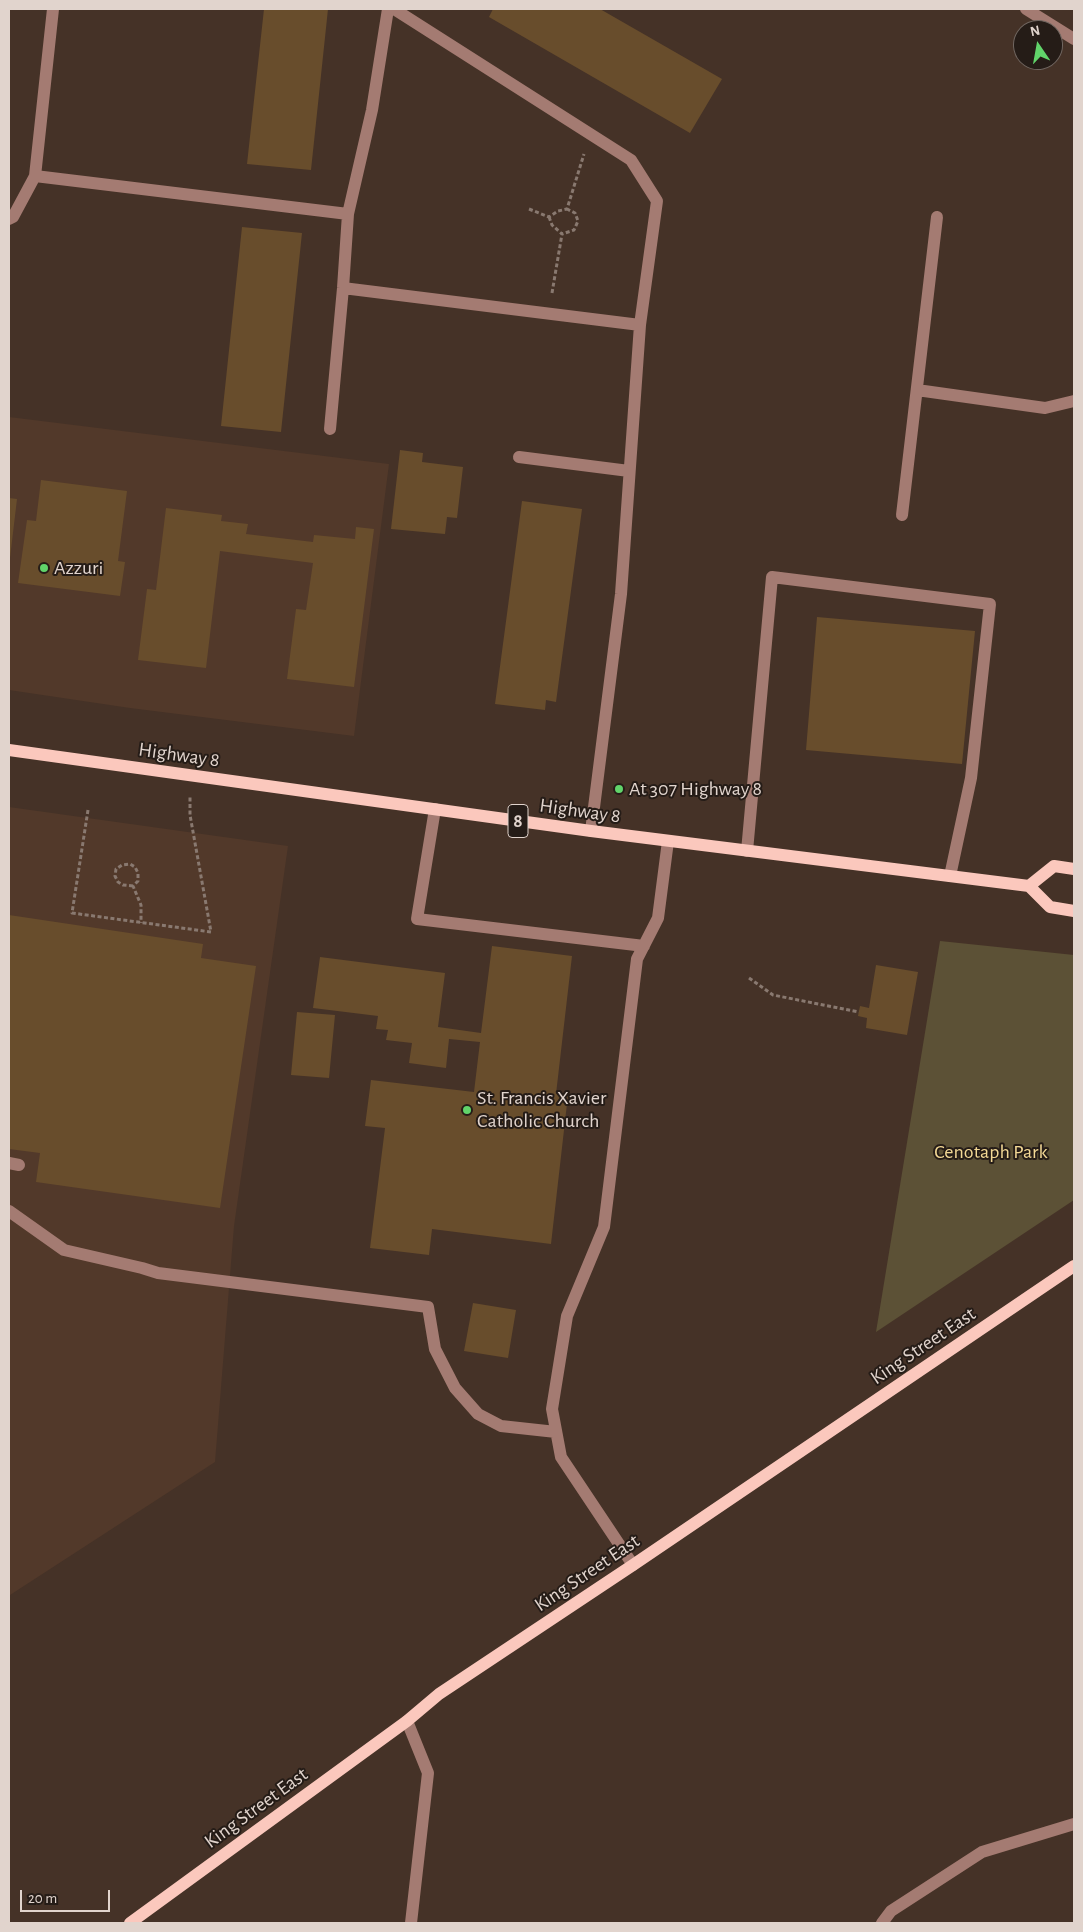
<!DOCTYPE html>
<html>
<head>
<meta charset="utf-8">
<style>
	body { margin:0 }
	#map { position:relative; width:1083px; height:1932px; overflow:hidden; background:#453227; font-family:"Alegreya Sans",sans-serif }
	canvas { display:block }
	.frame { position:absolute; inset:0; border:10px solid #e1d4cd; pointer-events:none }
	.north { position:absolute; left:1013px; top:20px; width:50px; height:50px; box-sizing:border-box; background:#251c17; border:1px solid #706660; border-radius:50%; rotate:348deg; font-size:14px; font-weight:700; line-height:20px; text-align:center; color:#e1d4cd }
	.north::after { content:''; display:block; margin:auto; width:18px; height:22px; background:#61d46a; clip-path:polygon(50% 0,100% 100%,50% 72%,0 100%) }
	.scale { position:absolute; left:20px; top:1890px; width:90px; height:22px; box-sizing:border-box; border:2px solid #e1d4cd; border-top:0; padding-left:6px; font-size:15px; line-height:18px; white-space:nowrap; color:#e1d4cd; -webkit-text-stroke:4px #251c17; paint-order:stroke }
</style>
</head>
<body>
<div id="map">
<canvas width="1083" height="1932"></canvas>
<div class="frame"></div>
<div class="north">N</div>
<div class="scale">20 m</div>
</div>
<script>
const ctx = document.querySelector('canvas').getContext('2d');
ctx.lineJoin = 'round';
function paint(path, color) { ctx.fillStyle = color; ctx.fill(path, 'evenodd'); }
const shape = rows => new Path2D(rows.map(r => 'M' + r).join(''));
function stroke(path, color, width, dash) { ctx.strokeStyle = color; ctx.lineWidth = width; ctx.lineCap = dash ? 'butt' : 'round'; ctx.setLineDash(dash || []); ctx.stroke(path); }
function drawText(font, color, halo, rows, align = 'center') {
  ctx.font = font + ' "Alegreya Sans",sans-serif'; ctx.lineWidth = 4; ctx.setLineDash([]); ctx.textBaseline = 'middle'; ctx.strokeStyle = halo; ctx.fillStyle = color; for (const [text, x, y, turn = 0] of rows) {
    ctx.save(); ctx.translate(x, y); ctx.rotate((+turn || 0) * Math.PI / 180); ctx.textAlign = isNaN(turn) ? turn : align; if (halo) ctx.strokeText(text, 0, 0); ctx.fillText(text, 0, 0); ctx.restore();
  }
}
const built = shape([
	[9,417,389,464,354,736,130,708,9,690],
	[9,807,288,846,234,1226,215,1462,10,1595,9,1593]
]);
const green = shape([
	[940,941,1074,955,1074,1200,876,1332]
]);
const building = shape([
	[264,9,328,9,311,170,247,164],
	[493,9,600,9,722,79,690,133,489,17],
	[242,227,302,233,281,432,221,426],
	[400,450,423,453,422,462,463,467,457,518,447,517,445,534,391,529],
	[41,480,127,491,118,561,125,562,120,596,18,583,27,520,36,521],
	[9,498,17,499,10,558,9,558],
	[522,501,582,509,556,702,546,700,545,710,495,704],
	[166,508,222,515,221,521,248,524,246,534,313,542,314,535,355,539,356,527,374,529,354,687,287,679,296,609,306,610,313,563,220,551,206,668,138,660,147,589,156,590],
	[817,617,975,631,962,764,806,750],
	[9,915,203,944,201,958,256,966,220,1208,36,1182,40,1153,9,1149],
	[492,946,572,956,556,1094,568,1095,551,1244,432,1229,429,1255,370,1248,385,1128,365,1126,371,1080,474,1092,480,1042,449,1039,446,1068,409,1063,412,1043,386,1040,388,1030,376,1029,378,1016,313,1008,320,957,445,973,438,1027,481,1033],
	[876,965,918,972,907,1035,866,1028,867,1018,858,1016,860,1006,869,1008],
	[297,1012,335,1015,329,1078,291,1075],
	[473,1303,516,1310,508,1358,464,1351]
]);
const path = shape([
	[529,209,549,217,558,211,567,209,584,154],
	[549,217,552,225,562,234,574,230,578,221,575,213,567,209],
	[552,293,562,234],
	[88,810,72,913,211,932,190,815,190,796],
	[133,886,123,885,118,882,115,876,116,869,122,865,130,864,135,867,138,873,138,881,133,886,141,905,141,923],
	[749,978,773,995,859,1012]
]);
const minor = shape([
	[394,9,631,160,657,201,640,325,621,594,591,831],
	[1026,9,1074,39],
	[35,176,348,214],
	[9,219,13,217,35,176,53,9],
	[343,288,640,325],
	[917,390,1045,408,1074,401],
	[330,429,343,288,348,214,372,110,388,9],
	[519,457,629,471],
	[902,515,937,217],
	[435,809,417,919,644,946],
	[747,851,772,577,990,604,971,778,950,876],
	[9,1163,19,1165],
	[9,1211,64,1250,142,1268,158,1273,428,1307,435,1349,455,1388,478,1414,501,1426,556,1432],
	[633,1565,561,1457,552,1409,567,1316,604,1227,637,959,658,918,668,841],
	[407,1721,428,1773,411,1923],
	[882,1923,891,1911,982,1852,1074,1824]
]);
const major = shape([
	[9,750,591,831,1029,886,1050,907,1074,911],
	[1029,886,1054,866,1074,869],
	[130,1923,407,1721,439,1694,633,1565,1074,1266]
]);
const markers = [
	[44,568,5,"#61d46a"],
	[619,789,5,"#61d46a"],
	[467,1110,5,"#61d46a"]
];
const shields = [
	[518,821,20]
];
const shieldNames = [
	["8",518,821]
];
const poiNames = [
	["Azzuri",54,568],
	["At 307 Highway 8",629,789],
	["St. Francis Xavier",477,1098],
	["Catholic Church",477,1121]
];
const streetNames = [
	["Highway 8",179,755,8],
	["Highway 8",580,811,8],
	["King Street East",923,1346,-34],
	["King Street East",587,1573,-34],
	["King Street East",256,1808,-36]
];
const parkNames = [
	["Cenotaph Park",991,1152]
];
paint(built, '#52392a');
paint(green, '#5c5136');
paint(building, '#684d2c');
stroke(path, '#897970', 3, [4, 2.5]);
stroke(minor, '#a47b72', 12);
stroke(major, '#fbc8bd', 12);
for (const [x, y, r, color] of markers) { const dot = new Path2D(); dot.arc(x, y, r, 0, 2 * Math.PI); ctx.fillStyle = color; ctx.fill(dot); stroke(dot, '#251c17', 2); }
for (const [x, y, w] of shields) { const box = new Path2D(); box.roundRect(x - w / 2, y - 16.5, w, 33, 4); ctx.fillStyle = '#251c17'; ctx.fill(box); stroke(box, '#e1d4cd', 1); }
drawText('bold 19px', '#e1d4cd', null, shieldNames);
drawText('20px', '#e1d4cd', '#251c17', poiNames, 'left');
drawText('20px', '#e1d4cd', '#251c17', streetNames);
drawText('20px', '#f3d895', '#251c17', parkNames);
</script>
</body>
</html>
